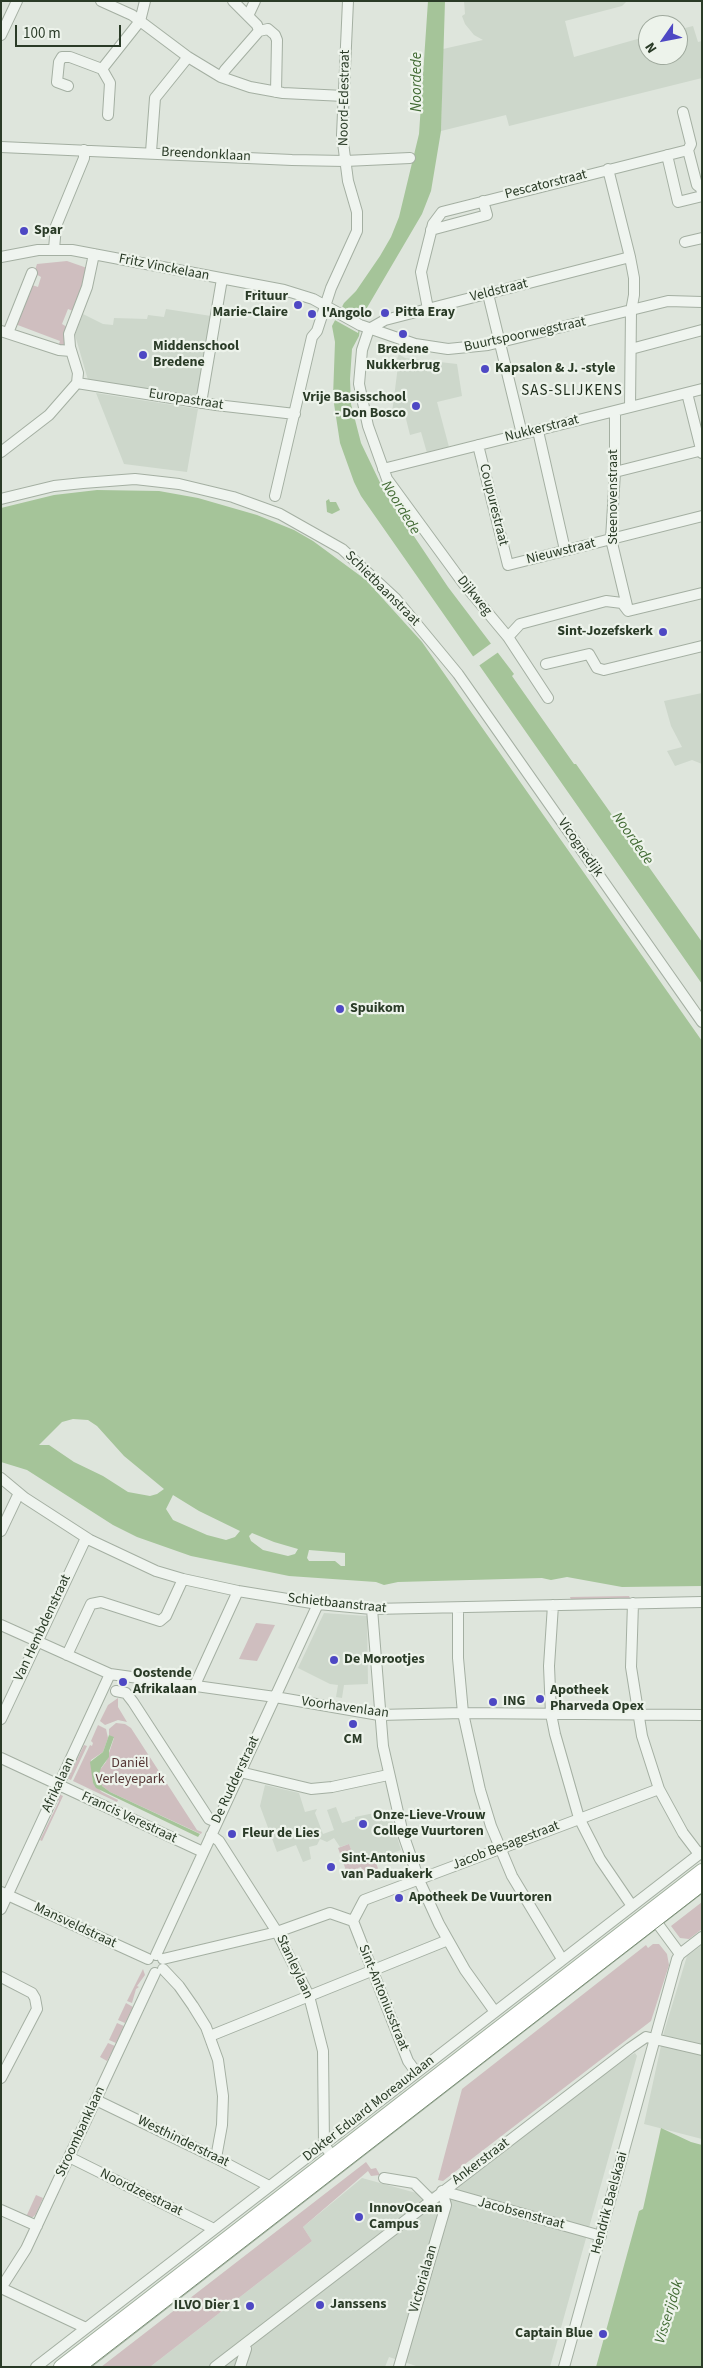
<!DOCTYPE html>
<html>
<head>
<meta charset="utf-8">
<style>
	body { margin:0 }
	#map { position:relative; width:703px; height:2368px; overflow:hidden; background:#dee5dc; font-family:"Source Sans 3",sans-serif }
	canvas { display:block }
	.frame { position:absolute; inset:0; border:2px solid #2a3b27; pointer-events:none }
	.north { position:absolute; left:638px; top:15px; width:50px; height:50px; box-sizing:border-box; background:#edf3eb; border:1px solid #9fa99d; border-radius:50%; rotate:237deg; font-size:14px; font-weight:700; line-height:20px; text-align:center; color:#2a3b27 }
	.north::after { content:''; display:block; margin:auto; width:18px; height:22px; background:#4e48c4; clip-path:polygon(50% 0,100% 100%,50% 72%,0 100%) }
	.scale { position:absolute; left:15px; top:25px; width:106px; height:22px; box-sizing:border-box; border:2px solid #2a3b27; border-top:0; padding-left:6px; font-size:15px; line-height:18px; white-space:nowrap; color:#2a3b27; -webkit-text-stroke:4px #edf3eb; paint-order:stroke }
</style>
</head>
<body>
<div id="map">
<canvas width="703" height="2368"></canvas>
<div class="frame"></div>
<div class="north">N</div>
<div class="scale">100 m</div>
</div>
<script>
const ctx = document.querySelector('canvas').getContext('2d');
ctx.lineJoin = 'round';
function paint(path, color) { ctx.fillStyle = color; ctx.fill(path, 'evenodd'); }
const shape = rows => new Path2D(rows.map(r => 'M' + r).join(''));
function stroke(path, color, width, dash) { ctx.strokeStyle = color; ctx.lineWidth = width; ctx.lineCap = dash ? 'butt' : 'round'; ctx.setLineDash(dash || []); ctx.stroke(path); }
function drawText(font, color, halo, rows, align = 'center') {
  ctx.font = font + ' "Source Sans 3",sans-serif'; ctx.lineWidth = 4.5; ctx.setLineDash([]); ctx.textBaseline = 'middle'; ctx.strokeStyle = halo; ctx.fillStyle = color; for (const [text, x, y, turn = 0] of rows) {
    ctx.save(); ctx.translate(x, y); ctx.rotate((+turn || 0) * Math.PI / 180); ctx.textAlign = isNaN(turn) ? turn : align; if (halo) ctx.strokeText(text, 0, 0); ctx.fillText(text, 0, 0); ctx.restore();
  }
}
const built = shape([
	[464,1,627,1,622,6,565,21,574,57,648,36,648,55,678,55,678,35,686,33,685,28,693,26,698,42,702,41,702,78,509,126,506,115,441,131,443,49,483,40,474,35,465,24,462,16,465,14],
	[166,309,211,316,198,398,88,380,75,335,83,314,103,324,113,325,114,318,147,319,148,315,164,317],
	[399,354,405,358,457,364,462,396,437,402,449,447,427,453,421,432,410,435,404,411,392,413,398,366,395,364],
	[96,393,198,409,187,472,124,464],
	[702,693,702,764,692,760,675,766,667,751,682,747,671,726,664,701],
	[324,1613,367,1616,368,1684,344,1685,342,1698,336,1697,338,1685,330,1684,298,1668],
	[265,1785,299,1793,305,1812,317,1809,315,1813,323,1834,334,1830,327,1810,336,1807,342,1823,355,1819,355,1817,389,1810,401,1850,366,1863,356,1862,349,1844,340,1847,334,1838,327,1842,320,1839,317,1845,309,1847,311,1859,303,1862,296,1845,277,1852,260,1806],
	[702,1945,702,2139,644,2124,664,2032,687,1956],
	[635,2053,637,2056,550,2367,419,2367,389,2357,385,2367,150,2367,312,2241,303,2227,362,2178,420,2194,463,2184,616,2064]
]);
const green = shape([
	[67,261,87,268,83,287,73,311,68,309,62,324,67,327,65,345,58,347,60,341,15,324,32,285,38,287,41,277,34,273,37,264],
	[629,1596,630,1598,571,1600,570,1597],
	[256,1623,275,1625,257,1661,239,1659],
	[118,1698,118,1707,127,1722,118,1720,105,1725,100,1721,108,1705],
	[116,1723,125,1724,131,1728,197,1830,202,1832,201,1834,110,1792,102,1786,99,1778,99,1771,106,1762,114,1738,109,1735,109,1729],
	[98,1725,106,1729,108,1738,103,1752,91,1760,93,1783,102,1792,118,1800,117,1802,73,1781,90,1745,92,1746,93,1743,91,1741],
	[84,1745,87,1746,71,1780,66,1778,70,1775],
	[59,1794,63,1796,42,1841,40,1840,59,1801,57,1798],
	[349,1844,356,1862,365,1859,367,1863,375,1860,380,1874,373,1876,371,1868,369,1869,372,1877,366,1879,361,1867,358,1868,360,1872,348,1876,338,1848],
	[702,1902,702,1929,689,1939,680,1938,671,1926],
	[653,1944,659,1944,667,1954,669,1965,651,2021,443,2181,438,2180,462,2089,646,1945,648,1948],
	[143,1969,145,1975,137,1986,139,1987,136,1989,132,2003,127,2001],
	[126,2003,133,2007,125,2023,118,2020],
	[117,2023,124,2026,116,2043,109,2040],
	[108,2043,115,2046,107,2061,100,2057],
	[366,2162,371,2169,376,2168,380,2175,371,2176,368,2171,303,2227,312,2241,150,2367,101,2367],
	[36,2195,43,2198,36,2214,33,2217,26,2217]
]);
const water = shape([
	[428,1,445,1,441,131,431,191,422,214,368,306,361,319,359,336,352,349,350,379,351,404,361,443,385,493,448,587,514,674,512,676,574,764,576,764,702,942,702,984,361,496,354,482,340,443,333,397,335,342,332,326,344,303,356,291,380,256,391,237,399,217,419,134],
	[97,490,159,491,198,498,257,515,294,530,313,541,366,580,422,642,702,1041,702,1586,622,1587,567,1577,551,1580,542,1578,398,1582,384,1585,376,1582,289,1576,191,1556,137,1537,113,1525,27,1470,1,1462,1,508,54,495],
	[73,1419,88,1420,97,1426,124,1456,164,1489,157,1494,150,1496,128,1492,103,1476,74,1462,49,1445,39,1445,62,1422],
	[173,1495,199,1511,240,1531,235,1537,226,1540,207,1535,173,1520,166,1509],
	[252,1533,274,1542,298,1549,295,1554,288,1556,263,1550,251,1541,249,1536],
	[309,1550,345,1553,345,1566,341,1566,335,1561,309,1561,307,1558],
	[329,499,330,502,336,502,340,510,332,514,327,512,326,501],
	[109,1735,114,1737,109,1751,109,1757,101,1768,99,1774,102,1786,110,1792,200,1834,198,1837,96,1788,93,1783,90,1762,103,1752],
	[661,2128,691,2142,702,2145,702,2367,596,2367,639,2211,643,2209]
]);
const pier = shape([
	[340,305,361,319,358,333,333,319],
	[493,642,500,651,477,667,471,658]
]);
const minor = shape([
	[101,1,132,15,188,57,221,77,250,87,283,93,344,96],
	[233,1,257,25,259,31],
	[248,16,255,1],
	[1,35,17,1],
	[221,77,225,70,259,31,268,29,275,35,277,40,276,92],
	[68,86,57,82,59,62,62,57,70,57,102,69],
	[683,112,691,144,688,150],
	[108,115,110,83,102,69,140,21,145,1],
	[1,147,292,160,345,161,410,158],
	[151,152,155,98,188,57],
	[667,155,678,202,702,196],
	[608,169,630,257,634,278,634,295,631,311,630,407],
	[431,230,487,215,483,201],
	[685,242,702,238],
	[54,249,56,226,84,158,84,150],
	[1,257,38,250,72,250,284,290,313,299,360,325,415,344,448,349,488,345,668,301,702,302],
	[488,294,522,434],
	[428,309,421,272,433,224,442,212,688,150,697,185,701,188,702,193],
	[369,329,362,350,359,384,368,426,387,479,463,583,508,637,548,698],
	[369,329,385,320,630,257],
	[1,331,59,350,71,351],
	[8,333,32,273],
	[631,349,702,330],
	[77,383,216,405,295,414],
	[687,393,702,453],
	[201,403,222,279],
	[615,411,615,472,611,539,628,610],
	[538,431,565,550],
	[478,445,508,565,702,516],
	[1,452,49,415,77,383,78,373,70,347,69,334,87,287,94,254],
	[383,469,702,389],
	[615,472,702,450],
	[275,496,312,337,317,331,331,288,357,231,357,212,348,181,342,135,348,1],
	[1,499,54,486,83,483,135,479,179,484,233,497,280,514,342,549,396,599,458,674,702,1022],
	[508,637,520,624,606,601,622,603,628,611,702,593],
	[546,664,589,654,597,668,604,670,702,646],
	[1,1478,25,1498,90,1540,156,1571,183,1579,238,1591,318,1604,372,1609,702,1602],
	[1,1531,19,1493],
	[633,1603,631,1667,642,1736,659,1789,683,1833,699,1854],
	[553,1605,549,1666,551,1714,555,1734,579,1818,600,1859,632,1906],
	[458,1608,458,1658,463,1713,480,1790,491,1826,512,1876,562,1959],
	[372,1609,383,1746,403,1834,419,1880,439,1924,465,1970,495,2012],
	[1,1625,110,1674,275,1697,379,1715,463,1713,702,1715],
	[67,1655,91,1604,101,1602,160,1621,166,1616,183,1579],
	[194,1687,238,1591],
	[116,1691,126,1693,133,1702,209,1819,216,1822],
	[1,1719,86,1538],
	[1,1758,203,1852],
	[240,1772,311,1789,332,1787,388,1775],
	[211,1835,219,1841,277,1932,309,1996,323,2051,324,2145,337,2162],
	[1,1892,148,1959],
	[1,1909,110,1674],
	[652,1916,680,1954],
	[353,1921,408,2061,416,2072],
	[156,1955,318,1604],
	[163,1959,277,1932,330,1913,353,1921,364,1900,659,1789],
	[163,1969,179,1986,193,2006,206,2027,218,2060,223,2096,222,2125,216,2158],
	[1,1977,32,1993,35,1998,37,2009,1,2078],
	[210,2036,448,1940],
	[96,2100,216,2158,269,2186],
	[69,2157,214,2229],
	[384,2178,414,2183,431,2200],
	[442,2191,601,2236],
	[1,2210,37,2226],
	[86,2328,1,2288,26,2249,155,1973],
	[36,2367,702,1852],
	[215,2367,630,2048,646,2037,702,2050],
	[240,2367,246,2349,243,2346],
	[399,2367,446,2205,442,2191],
	[564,2367,677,1959,680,1954,702,1937]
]);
const major = shape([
	[61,2367,702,1871],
	[79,2367,702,1884]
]);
const tram = shape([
	[90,2367,702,1893]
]);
const markers = [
	[24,231,5,"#4e48c4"],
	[298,305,5,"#4e48c4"],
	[385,313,5,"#4e48c4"],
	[312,314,5,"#4e48c4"],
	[403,334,5,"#4e48c4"],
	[143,355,5,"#4e48c4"],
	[485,369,5,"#4e48c4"],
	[416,406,5,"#4e48c4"],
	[663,632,5,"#4e48c4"],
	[340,1009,5,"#4e48c4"],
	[334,1660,5,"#4e48c4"],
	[123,1682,5,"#4e48c4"],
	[540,1699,5,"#4e48c4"],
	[493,1702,5,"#4e48c4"],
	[353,1724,5,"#4e48c4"],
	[363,1824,5,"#4e48c4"],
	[232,1834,5,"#4e48c4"],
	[331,1867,5,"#4e48c4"],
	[399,1898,5,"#4e48c4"],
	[359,2217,5,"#4e48c4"],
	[320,2305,5,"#4e48c4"],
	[250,2306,5,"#4e48c4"],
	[603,2334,5,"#4e48c4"]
];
const streetNames = [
	["Noord-Edestraat",345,98,-89],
	["Breendonklaan",206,155,3],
	["Pescatorstraat",546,185,-14],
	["Fritz Vinckelaan",164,268,11],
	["Veldstraat",499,291,-14],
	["Buurtspoorwegstraat",525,335,-12],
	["Europastraat",186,400,9],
	["Nukkerstraat",542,429,-14],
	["Steenovenstraat",614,497,-90],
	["Coupurestraat",493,505,76],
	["Nieuwstraat",561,552,-14],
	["Schietbaanstraat",382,589,45],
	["Dijkweg",474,596,51],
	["Vicognedijk",580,848,55],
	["Schietbaanstraat",337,1604,6],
	["Van Hembdenstraat",43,1628,-65],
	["Voorhavenlaan",345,1708,8],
	["De Rudderstraat",236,1780,-65],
	["Afrikalaan",59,1785,-65],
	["Francis Verestraat",129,1818,25],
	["Jacob Besagestraat",506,1846,-21],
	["Mansveldstraat",75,1926,25],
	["Stanleylaan",294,1967,65],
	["Sint-Antoniusstraat",383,1998,68],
	["Dokter Eduard Moreauxlaan",369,2109,-38],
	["Stroombanklaan",81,2132,-65],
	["Westhinderstraat",183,2142,26],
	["Ankerstraat",481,2162,-37],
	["Noordzeestraat",141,2193,26],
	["Hendrik Baelskaai",610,2203,-75],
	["Jacobsenstraat",521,2214,15],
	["Victorialaan",424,2279,-74]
];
const poiNames = [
	["Spar",34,231],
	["Frituur",288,297,"right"],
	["Marie-Claire",288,313,"right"],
	["Pitta Eray",395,313],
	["l'Angolo",322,314],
	["Middenschool",153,347],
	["Bredene",153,363],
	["Bredene",403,350,"center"],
	["Nukkerbrug",403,366,"center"],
	["Kapsalon & J. -style",495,369],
	["Vrije Basisschool",406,398,"right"],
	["- Don Bosco",406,414,"right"],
	["Sint-Jozefskerk",653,632,"right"],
	["Spuikom",350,1009],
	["De Morootjes",344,1660],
	["Oostende",133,1674],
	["Afrikalaan",133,1690],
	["Apotheek",550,1691],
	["Pharveda Opex",550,1707],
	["ING",503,1702],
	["CM",353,1740,"center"],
	["Onze-Lieve-Vrouw",373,1816],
	["College Vuurtoren",373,1832],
	["Fleur de Lies",242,1834],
	["Sint-Antonius",341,1859],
	["van Paduakerk",341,1875],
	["Apotheek De Vuurtoren",409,1898],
	["InnovOcean",369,2209],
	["Campus",369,2225],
	["Janssens",330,2305],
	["ILVO Dier 1",240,2306,"right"],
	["Captain Blue",593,2334,"right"]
];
const parkNames = [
	["Daniël",130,1764],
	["Verleyepark",130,1780]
];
const waterNames = [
	["Noordede",418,82,-90],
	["Noordede",400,508,58],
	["Noordede",632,839,55],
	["Visserijdok",670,2312,-73]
];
const neighbourhoodNames = [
	["SAS-SLIJKENS",572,392]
];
paint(built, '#cdd7cb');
paint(green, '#cfbebf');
paint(water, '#a5c499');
paint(pier, '#dee5dc');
stroke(minor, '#a4afa2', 12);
stroke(major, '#a0b09d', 16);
stroke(minor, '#eff4ef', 10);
stroke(major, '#fff', 14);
stroke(tram, '#7b8e77', 1);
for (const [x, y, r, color] of markers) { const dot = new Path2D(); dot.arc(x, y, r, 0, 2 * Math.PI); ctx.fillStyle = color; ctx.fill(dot); stroke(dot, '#edf3eb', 2); }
drawText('14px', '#2a3b27', '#edf3eb', streetNames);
drawText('bold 14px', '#2a3b27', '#edf3eb', poiNames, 'left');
drawText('14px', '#553635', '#edf3eb', parkNames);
drawText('italic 15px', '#426b34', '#edf3eb', waterNames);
ctx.letterSpacing = '1px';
drawText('15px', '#1c2b19', '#edf3eb', neighbourhoodNames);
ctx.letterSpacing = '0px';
</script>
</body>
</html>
